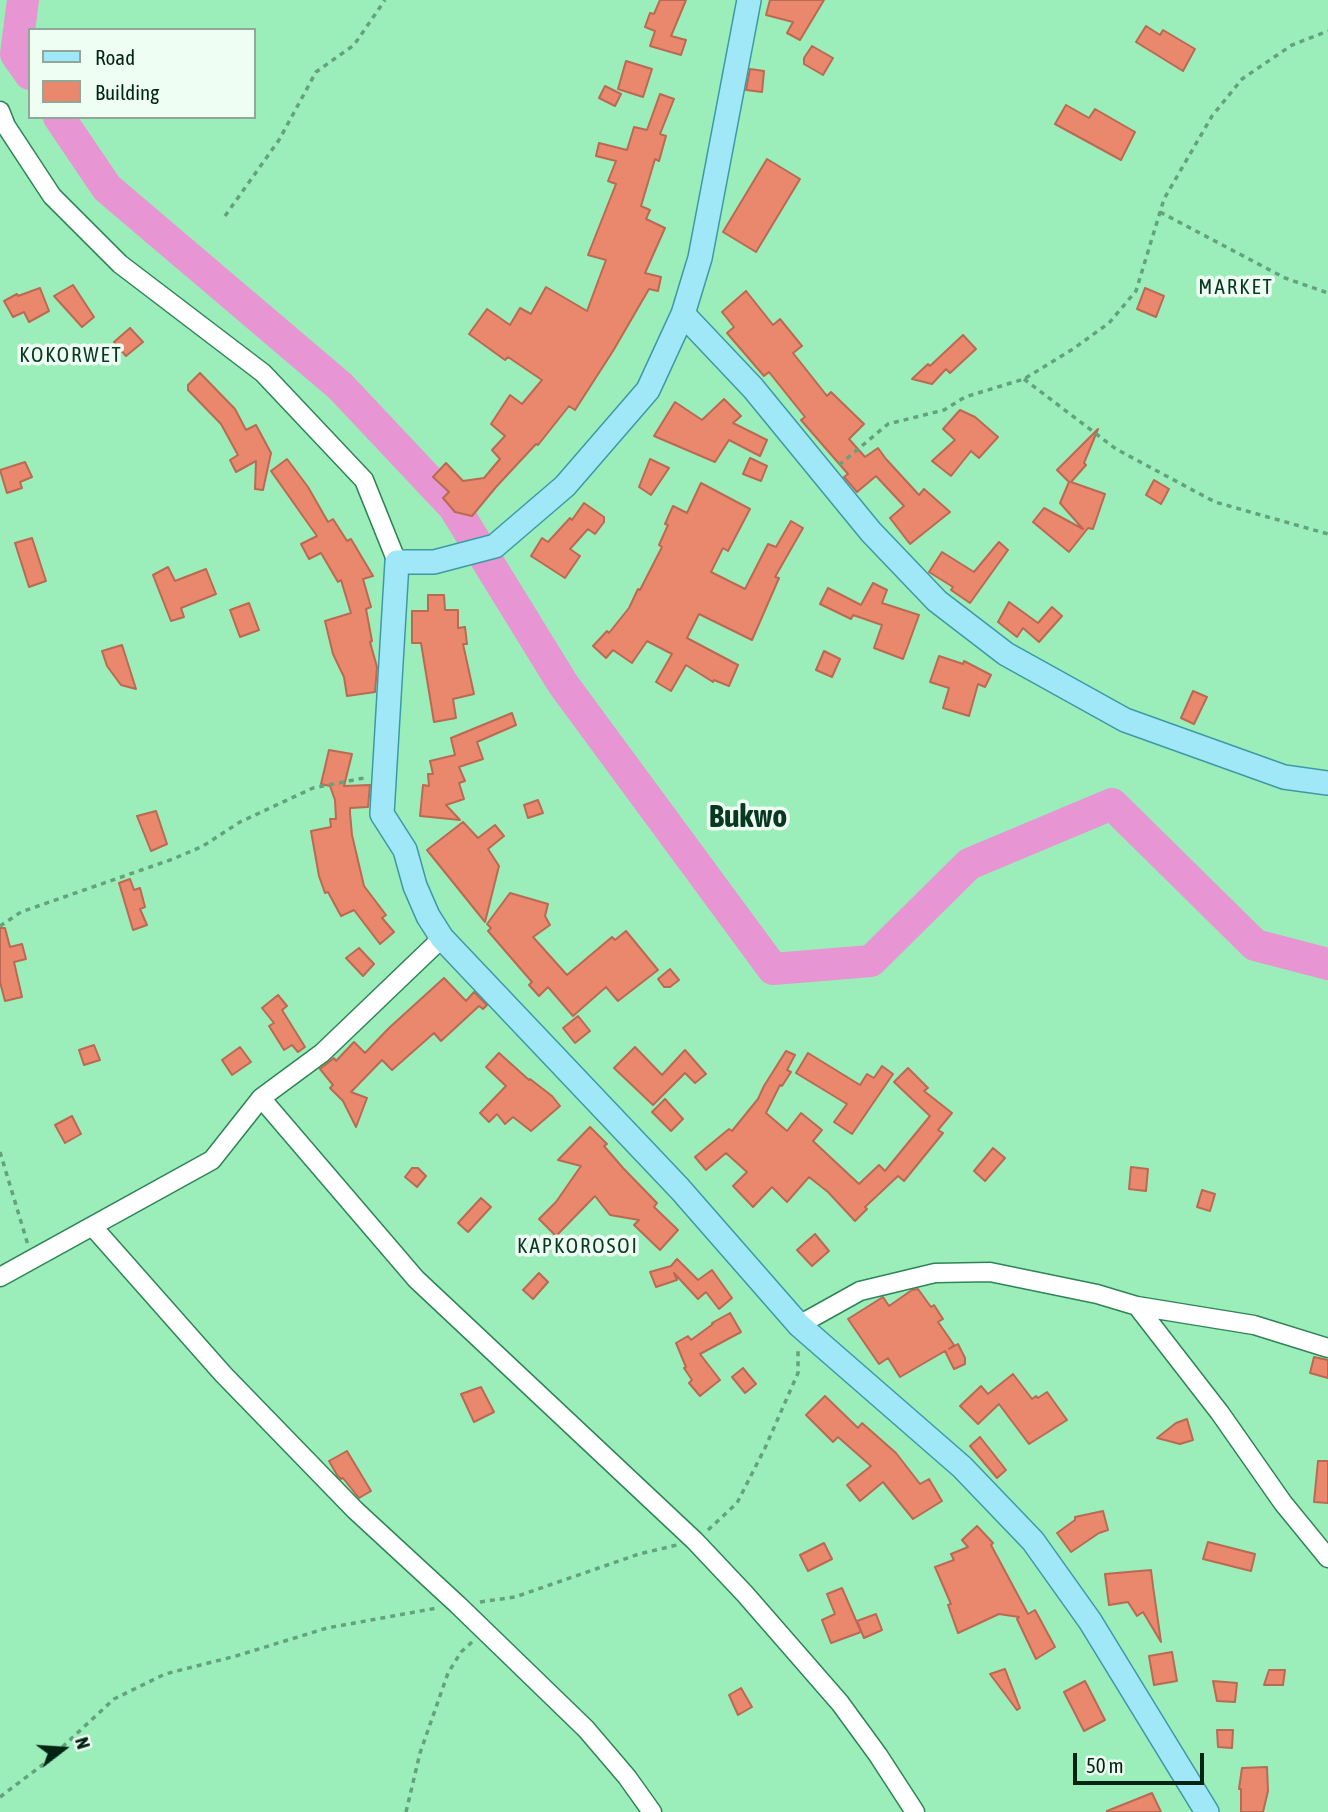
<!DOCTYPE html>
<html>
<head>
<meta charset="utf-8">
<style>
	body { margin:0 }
	#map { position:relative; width:1328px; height:1812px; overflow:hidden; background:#9beeba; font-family:"Asap Condensed",sans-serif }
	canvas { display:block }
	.legend { position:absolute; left:28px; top:28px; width:228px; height:91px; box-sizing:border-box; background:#eefef3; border:2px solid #90a799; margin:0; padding:9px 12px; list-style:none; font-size:21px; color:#022513 }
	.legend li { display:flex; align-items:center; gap:14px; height:35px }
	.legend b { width:35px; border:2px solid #90a799 }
	.north { position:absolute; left:28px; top:1714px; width:70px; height:70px; -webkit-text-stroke:5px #eefef3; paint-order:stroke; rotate:73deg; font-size:19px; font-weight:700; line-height:28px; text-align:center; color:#022513 }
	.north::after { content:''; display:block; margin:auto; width:24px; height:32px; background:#022513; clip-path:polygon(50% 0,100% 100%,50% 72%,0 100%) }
	.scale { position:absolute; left:1073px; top:1753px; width:131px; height:32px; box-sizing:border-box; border:4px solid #022513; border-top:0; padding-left:9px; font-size:21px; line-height:24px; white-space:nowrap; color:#022513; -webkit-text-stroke:5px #eefef3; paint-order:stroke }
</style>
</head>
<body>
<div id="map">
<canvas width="1328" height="1812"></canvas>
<ul class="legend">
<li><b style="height:9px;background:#a0e7f8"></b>Road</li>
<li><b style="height:19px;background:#ea886e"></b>Building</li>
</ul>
<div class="north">N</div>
<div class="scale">50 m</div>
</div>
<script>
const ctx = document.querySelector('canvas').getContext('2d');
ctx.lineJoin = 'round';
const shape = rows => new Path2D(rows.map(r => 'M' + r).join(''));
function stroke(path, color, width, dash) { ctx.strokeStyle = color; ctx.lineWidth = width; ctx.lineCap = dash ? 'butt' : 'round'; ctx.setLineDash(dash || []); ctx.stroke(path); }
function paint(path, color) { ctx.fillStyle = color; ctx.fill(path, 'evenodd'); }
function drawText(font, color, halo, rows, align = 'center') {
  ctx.font = font + ' "Asap Condensed",sans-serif'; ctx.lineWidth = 7; ctx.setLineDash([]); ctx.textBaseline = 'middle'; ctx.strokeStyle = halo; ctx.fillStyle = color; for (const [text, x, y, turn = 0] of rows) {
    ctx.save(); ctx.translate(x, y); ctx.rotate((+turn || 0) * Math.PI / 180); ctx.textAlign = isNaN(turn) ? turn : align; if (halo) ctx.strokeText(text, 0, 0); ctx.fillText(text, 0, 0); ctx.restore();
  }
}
const river = shape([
	[23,0,16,54,30,74],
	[59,117,107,188,340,386,454,507,563,684,773,969,871,961,969,864,1112,804,1255,945,1328,964]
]);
const building = shape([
	[660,0,686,0,671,36,686,40,681,55,650,46,655,31,645,27,650,13,654,14,660,0],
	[770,0,824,0,800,40,787,33,793,22,766,15,770,0],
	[1146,26,1160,35,1163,30,1195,49,1183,71,1136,42,1146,26],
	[812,46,833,58,823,75,804,64,804,58,812,46],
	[626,61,652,69,643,97,618,89,626,61],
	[750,69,764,71,762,92,746,90,750,69],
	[605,86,621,94,615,106,599,98,605,86],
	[660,94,674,99,660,134,666,136,659,161,655,159,641,206,650,210,646,219,665,228,645,273,661,277,658,291,649,289,613,351,575,410,569,406,538,445,536,444,496,487,472,516,455,512,443,498,449,492,433,477,446,463,463,481,484,478,500,459,492,450,505,436,491,424,510,395,522,404,542,380,508,357,505,360,469,334,487,309,510,325,520,308,531,314,546,287,587,311,606,260,588,255,616,184,608,181,616,161,596,156,599,143,627,150,634,127,647,130,660,94],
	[1066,105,1089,118,1095,109,1135,132,1121,160,1055,124,1066,105],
	[767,159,800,179,756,252,723,232,767,159],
	[73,285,94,317,82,327,54,296,73,285],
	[40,288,49,311,29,322,24,312,13,317,4,301,17,294,18,296,40,288],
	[1145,288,1164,296,1156,317,1137,309,1145,288],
	[746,291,773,325,780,319,802,346,793,353,827,396,831,392,864,424,849,439,865,457,878,448,886,459,919,495,924,489,950,512,910,544,890,518,904,506,876,476,857,492,844,477,848,474,801,420,805,417,769,372,764,376,727,333,734,327,722,312,746,291],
	[130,328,143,342,126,356,114,342,130,328],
	[963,335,976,349,950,373,946,369,932,384,912,379,928,364,930,366,963,335],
	[200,373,235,409,246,430,256,425,271,453,263,490,255,489,256,461,236,472,230,460,238,455,221,424,188,390,188,385,200,373],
	[724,399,741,416,733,423,767,440,760,456,729,440,715,462,654,436,675,402,702,420,724,399],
	[960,410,975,417,998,437,979,458,971,451,951,476,932,461,955,440,943,429,960,410],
	[1098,429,1084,463,1086,465,1071,482,1105,494,1093,529,1088,528,1069,552,1033,522,1044,508,1083,529,1060,503,1069,482,1057,470,1098,429],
	[750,458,767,466,761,481,743,474,750,458],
	[287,459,308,487,328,522,333,519,347,541,351,539,373,576,363,579,371,607,366,609,372,641,370,642,377,667,375,692,347,696,344,677,333,654,325,621,351,613,341,580,338,582,321,553,309,559,301,544,317,536,271,471,287,459],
	[650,459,669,468,651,495,639,487,650,459],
	[25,462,32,477,20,482,22,488,7,493,0,470,25,462],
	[1154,480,1169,489,1161,504,1146,495,1154,480],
	[701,483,750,509,728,551,723,548,711,572,745,589,768,544,776,547,791,521,803,528,775,577,779,578,752,640,699,614,687,638,738,665,729,686,714,680,713,682,686,665,671,691,656,682,672,654,647,641,632,663,613,650,606,658,593,646,607,631,609,633,629,608,638,589,640,590,662,547,659,545,668,525,665,524,673,506,687,513,701,483],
	[584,503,604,517,604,522,595,534,588,529,570,549,580,556,565,578,531,556,542,538,548,542,570,518,572,520,584,503],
	[32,538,46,581,29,587,15,543,32,538],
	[999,542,1008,550,970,603,951,590,953,587,929,572,942,552,974,572,999,542],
	[168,567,175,581,206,569,216,594,181,608,184,617,171,621,153,575,168,567],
	[873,583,887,590,882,603,919,615,903,659,874,648,882,625,853,615,851,619,820,604,828,588,861,605,873,583],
	[428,595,444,595,445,610,458,610,458,628,465,627,467,644,463,644,474,694,453,699,456,718,434,722,421,643,412,643,412,611,428,611,428,595],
	[1009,602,1038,623,1052,607,1062,616,1039,642,1023,628,1017,637,998,622,1009,602],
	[249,603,259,630,240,637,230,610,249,603],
	[122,645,136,689,121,685,107,666,102,651,122,645],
	[824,651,840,659,832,677,816,670,824,651],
	[939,656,963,664,964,661,991,675,985,687,978,684,969,716,943,708,949,688,930,682,939,656],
	[1193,691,1207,697,1194,724,1181,718,1193,691],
	[512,713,516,725,477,742,483,759,459,767,465,781,459,783,464,799,446,805,460,820,420,816,423,785,429,786,428,774,433,774,430,761,455,755,451,738,512,713],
	[329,750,352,754,344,786,370,785,368,807,350,808,350,813,352,835,364,886,386,915,382,918,394,932,380,944,354,910,341,916,328,892,325,893,319,876,311,831,331,827,330,819,336,819,335,800,330,786,321,784,329,750],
	[538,800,543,813,528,818,524,805,538,800],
	[156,811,167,844,151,851,137,816,156,811],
	[463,822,478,838,495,825,504,836,488,849,499,866,485,922,427,850,463,822],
	[130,879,134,890,140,888,145,907,140,909,147,925,133,930,119,883,130,879],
	[510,893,548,904,545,916,550,925,533,937,567,975,612,937,615,940,626,931,658,970,618,1001,606,987,573,1016,548,987,539,996,529,985,532,982,488,931,491,928,487,924,510,893],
	[0,928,5,928,10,947,22,944,26,959,14,962,22,997,5,1001,0,982,0,928],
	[359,948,374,964,363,976,346,958,359,948],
	[670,969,679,980,670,987,664,987,658,979,670,969],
	[444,978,466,1001,474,992,487,1005,483,1009,479,1006,441,1041,434,1033,392,1070,382,1060,351,1092,367,1098,356,1127,343,1101,330,1088,333,1085,320,1069,334,1058,336,1061,354,1042,365,1053,389,1028,444,978],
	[278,995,287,1006,282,1010,305,1047,298,1052,292,1045,284,1050,269,1026,274,1023,262,1008,278,995],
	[578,1016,590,1031,575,1043,563,1028,578,1016],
	[94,1045,100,1060,84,1065,79,1050,94,1045],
	[240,1047,251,1062,232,1075,222,1060,240,1047],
	[635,1047,662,1075,685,1050,706,1074,695,1083,685,1073,653,1105,614,1068,635,1047],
	[786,1051,795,1055,787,1070,791,1072,782,1086,780,1085,766,1113,787,1131,801,1113,822,1130,813,1141,859,1184,879,1165,885,1171,930,1116,894,1082,908,1068,928,1088,924,1091,952,1113,938,1130,943,1133,904,1181,898,1176,865,1207,867,1209,855,1221,828,1192,809,1177,787,1202,772,1187,753,1207,733,1186,747,1172,726,1153,706,1170,695,1157,729,1129,732,1131,758,1099,764,1086,786,1051],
	[499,1053,529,1080,530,1079,552,1096,560,1106,531,1131,513,1117,505,1124,497,1114,489,1122,480,1113,506,1086,486,1067,499,1053],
	[808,1053,860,1085,867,1074,874,1078,882,1066,893,1074,852,1134,834,1122,847,1104,796,1073,808,1053],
	[665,1099,683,1119,671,1131,652,1112,665,1099],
	[72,1116,81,1134,65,1143,55,1125,72,1116],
	[590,1127,607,1144,604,1146,623,1168,657,1203,654,1207,678,1230,660,1250,634,1225,639,1220,610,1215,595,1196,556,1236,539,1219,556,1202,581,1166,558,1160,590,1127],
	[993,1148,1005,1158,985,1181,974,1171,993,1148],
	[1131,1167,1148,1169,1146,1191,1129,1189,1131,1167],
	[412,1168,418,1168,426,1176,417,1187,405,1177,412,1168],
	[1202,1190,1215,1194,1210,1211,1197,1207,1202,1190],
	[481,1198,491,1207,468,1232,458,1223,481,1198],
	[815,1234,829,1251,812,1266,797,1250,815,1234],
	[677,1259,698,1280,712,1270,732,1298,719,1309,706,1292,698,1299,674,1273,677,1280,656,1287,650,1272,671,1266,677,1259],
	[539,1273,548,1282,533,1299,523,1290,539,1273],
	[918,1289,931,1307,934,1305,943,1319,938,1322,954,1345,949,1349,958,1344,965,1358,965,1364,954,1369,945,1351,900,1377,888,1358,879,1364,848,1319,883,1297,889,1306,912,1290,918,1289],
	[730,1313,741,1332,700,1354,720,1380,700,1396,689,1383,692,1380,684,1368,686,1367,676,1343,688,1336,691,1340,713,1324,712,1323,730,1313],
	[1314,1357,1328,1360,1328,1378,1310,1373,1314,1357],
	[743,1368,756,1384,745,1393,732,1377,743,1368],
	[1013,1374,1032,1399,1036,1396,1038,1398,1047,1392,1067,1420,1029,1444,999,1404,978,1424,960,1406,981,1386,988,1394,1013,1374],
	[481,1387,494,1412,474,1422,461,1394,481,1387],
	[825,1396,858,1428,862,1423,896,1453,920,1484,929,1479,942,1501,913,1519,883,1482,860,1501,847,1485,871,1466,838,1437,833,1442,806,1415,825,1396],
	[1187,1419,1193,1440,1180,1444,1157,1438,1176,1423,1187,1419],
	[980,1437,1006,1470,997,1478,970,1446,980,1437],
	[347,1451,371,1491,359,1498,343,1478,341,1479,337,1475,329,1461,347,1451],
	[1318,1461,1328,1461,1328,1503,1314,1502,1318,1461],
	[1103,1511,1108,1530,1099,1533,1071,1552,1057,1533,1075,1520,1075,1517,1103,1511],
	[977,1526,993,1543,991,1545,1028,1614,1035,1610,1055,1647,1036,1659,1017,1619,1019,1617,999,1614,958,1633,948,1605,951,1604,935,1567,954,1560,951,1554,968,1547,962,1540,977,1526],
	[1208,1542,1255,1554,1251,1571,1203,1559,1208,1542],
	[824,1543,832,1559,808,1571,800,1555,824,1543],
	[1151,1570,1153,1586,1161,1642,1143,1612,1137,1616,1128,1602,1109,1605,1105,1574,1151,1570],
	[842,1588,861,1632,831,1643,822,1620,835,1614,827,1594,842,1588],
	[876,1614,882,1630,864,1638,857,1621,876,1614],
	[1172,1652,1177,1681,1154,1685,1149,1656,1172,1652],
	[1005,1669,1020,1708,1017,1710,990,1674,1005,1669],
	[1269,1670,1285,1670,1283,1685,1264,1685,1269,1670],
	[1085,1681,1105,1720,1084,1731,1064,1692,1085,1681],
	[1213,1681,1237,1683,1235,1702,1217,1701,1213,1681],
	[741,1688,752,1707,738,1715,729,1695,741,1688],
	[1217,1730,1233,1730,1232,1748,1218,1747,1217,1730],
	[1267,1767,1268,1791,1263,1812,1241,1812,1241,1789,1239,1789,1242,1768,1267,1767],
	[1152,1793,1161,1812,1107,1812,1107,1811,1152,1793]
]);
const path = shape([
	[1160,212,1285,278,1328,293],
	[225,216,279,140,316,72,354,45,385,0],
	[1024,379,1116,449,1215,502,1328,534],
	[839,465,888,424,944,410,965,397,1024,379,1073,349,1109,323,1136,291,1164,199,1212,116,1242,79,1292,45,1328,31],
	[0,926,21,912,173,859,203,846,240,822,313,788,364,778],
	[0,1152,28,1245],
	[708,1530,737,1503,765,1448,798,1373,798,1351],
	[480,1602,515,1597,639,1554,677,1545],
	[0,1797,45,1763,114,1699,165,1674,236,1656,327,1628,437,1608],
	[406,1812,420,1753,448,1673,461,1652,472,1642]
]);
const minor = shape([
	[0,111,6,126,52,196,120,264,263,373,364,480,397,562],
	[261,1098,416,1279,695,1541,745,1594,840,1703,878,1755,915,1812],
	[93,1227,223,1374,355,1510,458,1605,586,1729,627,1777,652,1812],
	[0,1277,212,1160,261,1098,322,1053,442,938],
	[1137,1306,1220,1413,1283,1503,1328,1558],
	[799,1325,860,1291,935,1273,990,1272,1097,1294,1137,1306,1254,1325,1328,1348]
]);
const major = shape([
	[749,0,700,258,683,314,648,390,565,486,495,546,434,562,397,562,382,814,405,850,415,886,428,916,442,938,680,1189,799,1325,962,1467,1033,1541,1090,1621,1207,1812],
	[683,314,753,388,871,532,937,601,1006,654,1125,720,1284,777,1328,783]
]);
const quarterNames = [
	["MARKET",1236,287],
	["KOKORWET",71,355],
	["KAPKOROSOI",578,1246]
];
const townNames = [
	["Bukwo",748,817]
];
stroke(river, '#e795d3', 32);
paint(building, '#ea886e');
stroke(building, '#ba6953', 2);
stroke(minor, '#2f8456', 21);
stroke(major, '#3f99a5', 26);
stroke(path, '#62a37b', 3.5, [5, 5]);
stroke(minor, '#fff', 18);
stroke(major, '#a0e7f8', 23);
ctx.letterSpacing = '2px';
drawText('21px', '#093820', '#eefef3', quarterNames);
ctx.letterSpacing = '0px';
drawText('bold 32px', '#093820', '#eefef3', townNames);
</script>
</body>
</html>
